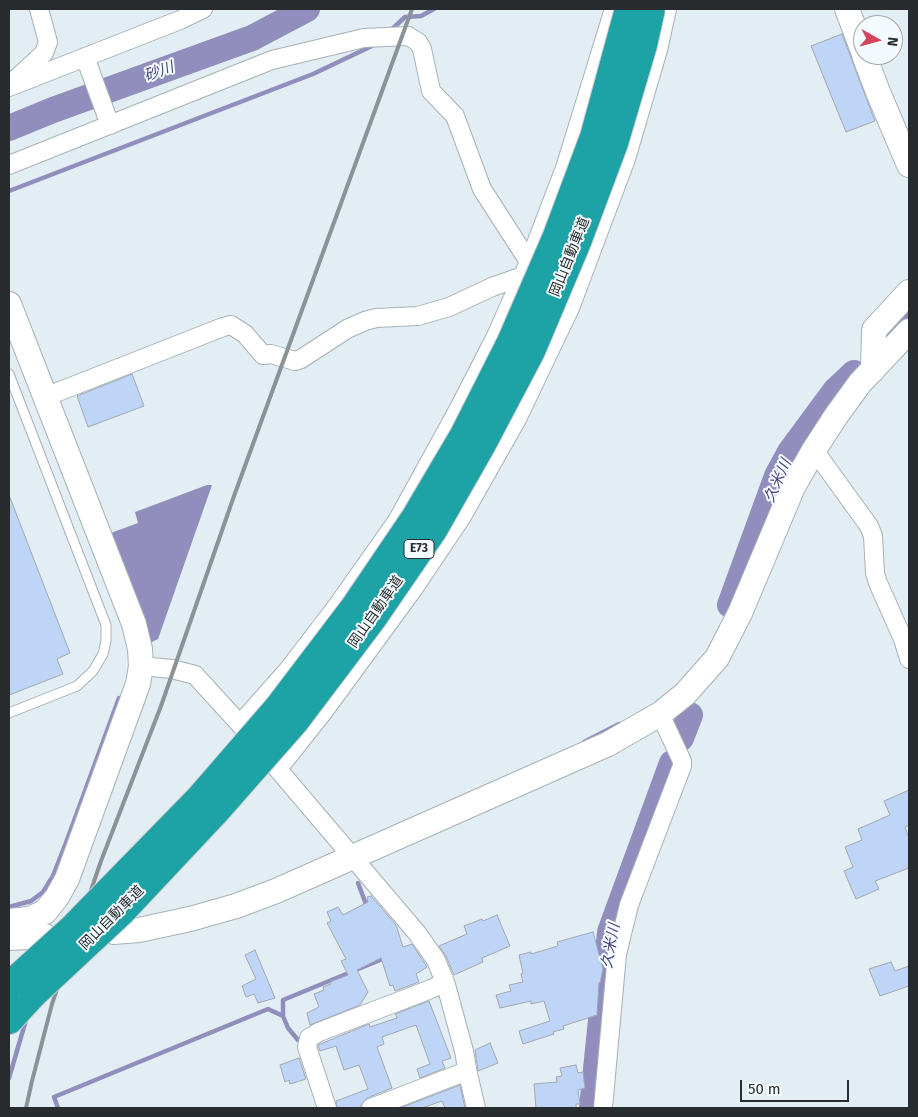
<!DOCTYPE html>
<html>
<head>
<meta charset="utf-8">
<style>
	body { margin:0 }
	#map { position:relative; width:918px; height:1117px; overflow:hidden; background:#e3eef4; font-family:"Fira Sans",sans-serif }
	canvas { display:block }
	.frame { position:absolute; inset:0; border:10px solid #282c2e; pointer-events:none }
	.north { position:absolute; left:853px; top:15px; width:50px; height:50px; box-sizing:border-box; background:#f4fbfe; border:1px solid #a2a8ab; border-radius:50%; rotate:97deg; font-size:14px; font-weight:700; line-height:20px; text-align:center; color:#282c2e }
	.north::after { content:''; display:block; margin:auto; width:18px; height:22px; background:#d5445b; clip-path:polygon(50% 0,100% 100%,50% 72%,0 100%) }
	.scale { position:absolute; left:740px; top:1080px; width:109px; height:22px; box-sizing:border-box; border:2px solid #282c2e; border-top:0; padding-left:6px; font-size:15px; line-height:18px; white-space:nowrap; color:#282c2e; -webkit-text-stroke:4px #f4fbfe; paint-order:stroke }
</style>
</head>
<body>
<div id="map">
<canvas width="918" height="1117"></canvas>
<div class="frame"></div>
<div class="north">N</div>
<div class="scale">50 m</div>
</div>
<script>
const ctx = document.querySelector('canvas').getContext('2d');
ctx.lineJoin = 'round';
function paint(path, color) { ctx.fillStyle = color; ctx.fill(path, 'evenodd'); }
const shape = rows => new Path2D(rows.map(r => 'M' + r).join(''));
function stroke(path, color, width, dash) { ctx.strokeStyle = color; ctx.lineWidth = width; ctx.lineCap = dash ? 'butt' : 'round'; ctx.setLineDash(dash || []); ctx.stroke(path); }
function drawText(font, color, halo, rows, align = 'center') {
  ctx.font = font + ' "Fira Sans","Noto Sans JP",sans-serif'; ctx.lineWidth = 4; ctx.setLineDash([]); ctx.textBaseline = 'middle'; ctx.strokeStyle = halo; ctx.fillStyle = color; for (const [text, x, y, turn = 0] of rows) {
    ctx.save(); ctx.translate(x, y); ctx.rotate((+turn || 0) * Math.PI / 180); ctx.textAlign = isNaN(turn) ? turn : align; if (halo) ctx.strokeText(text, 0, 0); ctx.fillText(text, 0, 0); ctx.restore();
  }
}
const water = shape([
	[207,485,212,485,158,639,150,643,108,534,138,523,135,512]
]);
const stream = shape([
	[389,32,405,17,421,16,434,9],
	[9,191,313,74,374,45],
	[584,742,619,724],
	[358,883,367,907],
	[9,907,31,901,43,892,53,876,67,840,119,698],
	[298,1040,288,1028,283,1016,283,1000,385,958,384,957],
	[9,1078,26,1020],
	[58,1108,54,1097,268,1009,283,1016]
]);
const river = shape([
	[9,128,53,110,252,38,307,9],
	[891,331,909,310],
	[730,605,777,476,790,452,835,391,854,373],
	[681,738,690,715],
	[592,1108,610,932,672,763]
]);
const building = shape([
	[842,34,875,121,846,132,811,46,842,34],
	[132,374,144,406,88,427,77,396,132,374],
	[9,495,70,653,57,659,63,674,9,695,9,495],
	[909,790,909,825,905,827,909,838,909,868,875,881,879,889,856,899,844,871,853,867,845,847,862,840,858,829,890,815,884,801,909,790],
	[371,896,396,925,403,947,412,944,427,967,416,974,419,982,395,991,393,985,390,986,381,958,357,970,368,992,360,1005,310,1025,307,1013,319,1007,314,994,324,990,323,987,331,984,330,982,348,975,341,961,346,959,327,923,331,921,327,912,338,907,343,915,368,902,367,897,371,896],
	[497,915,510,946,482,958,483,962,454,975,446,956,439,946,467,934,464,926,482,919,483,921,497,915],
	[593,932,603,969,600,983,599,982,597,1015,563,1026,564,1029,553,1032,554,1034,523,1044,519,1031,550,1021,544,1001,531,1004,531,1001,500,1008,496,995,511,991,509,985,523,982,521,974,523,973,519,955,531,952,531,954,558,946,557,942,593,932],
	[255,950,275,998,258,1003,254,994,246,997,242,986,256,979,245,955,255,950],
	[891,962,895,971,909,966,909,986,880,996,869,969,891,962],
	[429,1001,451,1058,442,1061,445,1068,420,1078,417,1069,430,1064,416,1025,382,1037,384,1044,377,1047,392,1088,367,1098,359,1108,337,1108,336,1101,368,1089,359,1065,344,1070,336,1046,320,1051,318,1045,369,1024,370,1027,397,1018,395,1014,429,1001],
	[490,1043,498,1063,478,1071,475,1050,490,1043],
	[299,1058,306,1079,290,1084,289,1080,285,1082,280,1065,299,1058],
	[576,1065,578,1073,583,1072,585,1088,578,1090,580,1104,576,1104,576,1108,536,1108,534,1084,557,1082,556,1077,562,1076,560,1068,576,1065],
	[460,1085,465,1108,445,1108,442,1101,422,1108,400,1108,460,1085]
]);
const lane = shape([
	[9,374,106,625,106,641,103,654,93,671,77,686,9,713]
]);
const street = shape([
	[85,57,110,125],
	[16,79,44,53,48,42,39,9],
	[9,87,180,20,203,9],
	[9,165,272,60,364,38,408,36,418,42,422,49,431,91,455,116,482,189,529,262],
	[45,397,223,327,231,325,245,334,263,355,271,354,295,361,301,359,347,329,365,321,376,318,418,316,449,307,492,287,523,276],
	[814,450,869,526,873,536,875,573,878,583,903,639,909,659],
	[141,666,172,669,195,675,247,732],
	[240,724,288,670,337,606,397,521,458,410,496,336,529,262,565,168,614,9],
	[270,760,417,933,436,960,446,985,464,1051,468,1074,476,1108],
	[278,769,324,711,414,588,461,518,517,419,570,308,626,159,658,50,667,9],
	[327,1108,307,1047,309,1038,319,1032,431,989,439,985,444,979],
	[371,1108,467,1071],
	[603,1108,617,954,629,905,682,766,682,761,660,714]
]);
const secondary = shape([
	[847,9,863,51],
	[864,55,878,92,909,165],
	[9,304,134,624,140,649,141,666,138,684,67,879,57,897,45,912,29,919,9,921],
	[873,370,874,330,909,292],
	[113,932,139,930,190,919,236,906,276,891,608,744,660,714,685,694,717,658,740,613,793,487,814,450,836,416,860,383,909,331],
	[9,938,45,936]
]);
const highway = shape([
	[9,1020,33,994]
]);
const rail = shape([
	[26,1108,32,1081,52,1004,101,861,161,706,234,496,412,9]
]);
const highwayBridge = shape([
	[9,986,72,929,200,798,278,708,354,608,415,518,464,435,511,342,557,236,594,137,629,9],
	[33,994,122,911,215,812,295,721,372,619,433,530,482,444,531,351,577,242,614,143,643,45,651,9]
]);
const shields = [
	[419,549,30]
];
const shieldNames = [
	["E73",419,549]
];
const streetNames = [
	["岡山自動車道",570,257,-68],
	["岡山自動車道",376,612,-55],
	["岡山自動車道",112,918,-45]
];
const waterNames = [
	["砂川",159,72,-20],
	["久米川",778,481,-66],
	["久米川",611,946,-80]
];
paint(water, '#918ebd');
stroke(stream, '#918ebd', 4.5);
stroke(river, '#918ebd', 26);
paint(building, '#bed5f8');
stroke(building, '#a1a7b0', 1);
stroke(lane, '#a6b1b6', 11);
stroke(street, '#a6b1b6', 20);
stroke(secondary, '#a6b1b6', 26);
stroke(highway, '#cbcccd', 30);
stroke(lane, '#fff', 9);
stroke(street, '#fff', 18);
stroke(secondary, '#fff', 24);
stroke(highway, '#1da2a6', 28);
stroke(rail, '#8b9397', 4);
stroke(highwayBridge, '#cbcccd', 30, []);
stroke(highwayBridge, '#1da2a6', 28);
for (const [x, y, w] of shields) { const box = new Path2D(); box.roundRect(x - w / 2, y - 9.5, w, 19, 4); ctx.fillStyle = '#f4fbfe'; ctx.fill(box); stroke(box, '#282c2e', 1); }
drawText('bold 12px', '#282c2e', null, shieldNames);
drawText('14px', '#282c2e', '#f4fbfe', streetNames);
drawText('italic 15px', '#4b437f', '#f4fbfe', waterNames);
</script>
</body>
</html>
